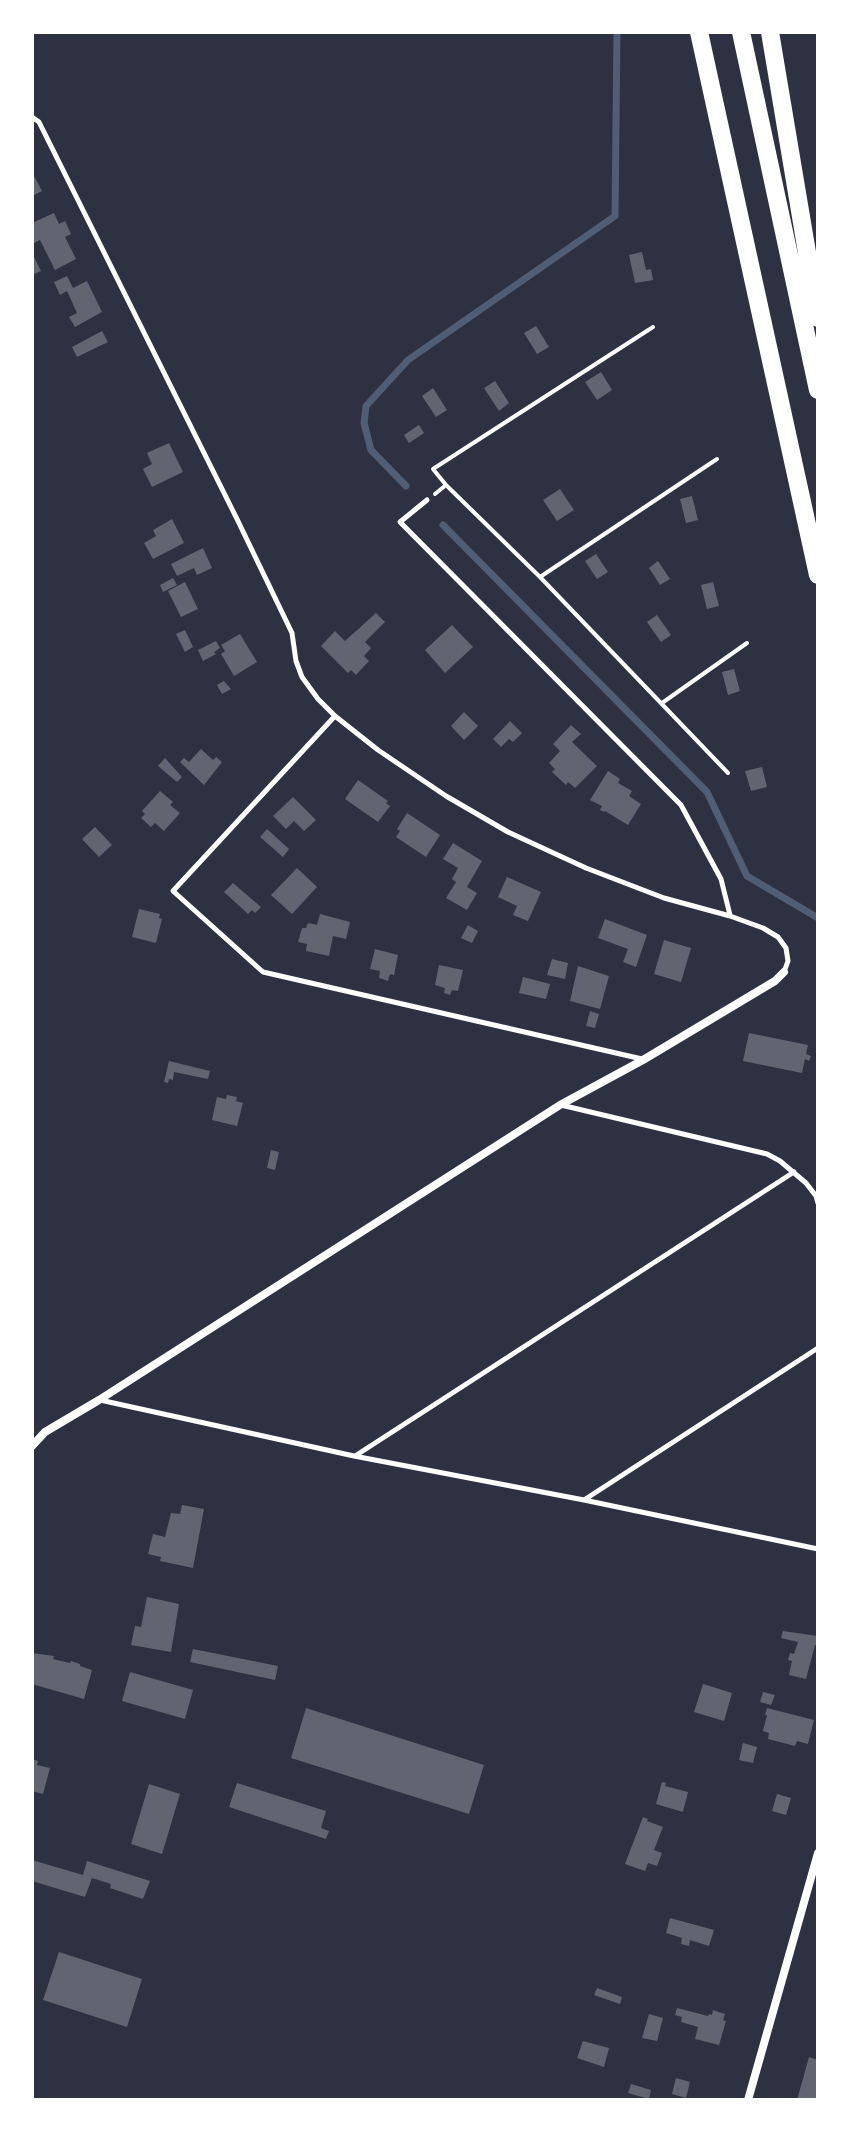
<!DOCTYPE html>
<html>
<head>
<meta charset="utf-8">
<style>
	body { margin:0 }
	#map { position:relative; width:850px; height:2132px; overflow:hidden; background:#2d3142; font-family:Figtree,sans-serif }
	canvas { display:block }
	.frame { position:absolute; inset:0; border:34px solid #fff; pointer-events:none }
</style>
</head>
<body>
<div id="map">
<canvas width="850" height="2132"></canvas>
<div class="frame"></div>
</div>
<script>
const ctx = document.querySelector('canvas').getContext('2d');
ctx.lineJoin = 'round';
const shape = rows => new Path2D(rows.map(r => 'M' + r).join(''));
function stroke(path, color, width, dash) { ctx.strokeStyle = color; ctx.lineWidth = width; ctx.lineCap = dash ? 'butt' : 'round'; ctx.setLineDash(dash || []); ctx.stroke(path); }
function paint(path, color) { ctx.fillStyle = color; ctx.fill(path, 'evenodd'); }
const stream = shape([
	[406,486,371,450,364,423,366,406,408,360,615,216,617,32],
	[443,525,707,792,747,876,818,918]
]);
const building = shape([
	[32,172,42,191,32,196],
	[54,213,59,224,65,221,71,234,65,237,76,259,55,270,40,240,32,244,32,223],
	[642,252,646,270,651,269,653,280,635,283,629,255],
	[32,253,41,271,32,275],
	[67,276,73,288,87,281,102,312,75,327,69,317,77,313,67,291,60,295,54,282],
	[536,326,549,347,537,354,524,333],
	[102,331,108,342,77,357,72,347],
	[601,372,612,390,597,400,585,382],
	[495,381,509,403,499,411,484,388],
	[433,388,447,410,436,417,422,396],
	[419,425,424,433,409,443,404,435],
	[169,443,183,472,152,487,143,469,152,464,147,453],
	[560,489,574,510,557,521,543,500],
	[692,496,698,520,686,523,680,499],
	[172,519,184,543,153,559,144,543,156,536,153,530],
	[203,548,212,568,197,575,194,568,177,576,171,564],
	[596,554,608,572,597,579,585,561],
	[658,561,670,579,660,585,649,568],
	[173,578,177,585,163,592,160,585],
	[185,582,198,609,181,617,168,591],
	[713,582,719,606,707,609,701,585],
	[376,613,385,622,365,642,371,648,364,656,369,661,356,675,351,670,348,673,321,646,335,631,345,641],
	[657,615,671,635,661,642,647,622],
	[452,625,473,647,445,673,425,650],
	[185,630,193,647,185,652,176,634],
	[240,634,257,662,234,676,221,654,225,651,221,645],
	[216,641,220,648,214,652,216,654,203,661,198,650],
	[734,669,740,691,728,695,722,672],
	[224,681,231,689,222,694,217,685],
	[464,712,478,726,464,740,451,726],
	[510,721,522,733,513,742,509,739,501,747,493,739],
	[571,725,581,734,572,742,597,766,575,788,568,782,566,785,552,772,555,769,549,763,560,751,553,744],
	[201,749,213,760,216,757,222,762,204,785,180,762,184,758,189,762],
	[165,758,182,777,177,782,158,766],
	[762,767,767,787,751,791,745,771],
	[608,771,620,779,618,783,632,791,629,796,641,804,628,825,605,811,604,812,600,810,602,806,590,800],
	[358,780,388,801,386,803,390,806,378,822,345,799],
	[160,791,173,802,170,805,180,813,164,831,155,823,151,827,141,818,145,814,142,811],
	[293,797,316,820,304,831,294,821,286,829,273,816],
	[407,813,440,835,426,857,396,837,400,831,397,829],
	[95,827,112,845,99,857,82,839],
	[267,829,289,849,283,857,260,837],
	[453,843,482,861,467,887,477,893,467,910,446,898,456,882,452,879,458,868,443,859],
	[297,868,317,887,292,914,271,895],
	[507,877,541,892,528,921,513,915,517,906,498,897],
	[233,883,261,907,255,913,252,910,248,914,224,892],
	[139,909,160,914,159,918,162,919,156,943,132,937],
	[320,914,350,922,346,939,333,936,329,956,306,951,307,944,298,942,302,928,306,928,308,923,317,925],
	[605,919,647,935,636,967,623,962,628,949,598,938],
	[468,925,478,931,472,943,461,938],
	[664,940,691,948,681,982,654,974],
	[375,949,398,955,394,975,390,974,388,981,379,978,380,971,370,969],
	[552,959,568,963,565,979,547,975],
	[439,965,463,970,458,991,452,990,450,995,444,993,445,988,435,985],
	[578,966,609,976,600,1009,570,1001],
	[523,977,550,984,546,999,519,993],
	[590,1011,599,1014,595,1028,586,1026],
	[749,1033,808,1045,806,1054,811,1056,809,1061,805,1059,802,1073,743,1061],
	[169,1061,210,1071,208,1079,174,1072,173,1080,169,1079,168,1083,164,1082],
	[227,1095,237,1097,236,1101,243,1103,237,1126,212,1120,217,1097,226,1099],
	[271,1150,279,1152,275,1170,267,1168],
	[182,1505,204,1509,193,1568,160,1561,161,1557,148,1554,153,1534,165,1537,171,1513,180,1514],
	[147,1597,179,1604,171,1652,131,1645,135,1626,141,1627],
	[783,1631,818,1636,818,1646,815,1645,806,1679,789,1675,792,1661,788,1660,790,1653,794,1654,798,1642,781,1638],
	[193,1649,278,1666,275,1680,190,1662],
	[32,1653,54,1656,53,1659,70,1663,71,1661,80,1664,80,1666,92,1670,84,1699,32,1684],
	[130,1672,193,1690,185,1719,122,1701],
	[703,1684,732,1693,724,1721,694,1712],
	[763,1692,775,1695,771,1705,760,1702],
	[306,1708,484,1765,469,1814,291,1758],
	[767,1708,814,1720,808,1744,797,1741,795,1746,768,1739,769,1733,763,1731,767,1715,765,1715],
	[743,1743,757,1747,753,1763,739,1760],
	[32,1759,38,1761,37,1765,50,1768,43,1794,32,1791],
	[662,1782,666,1783,665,1786,688,1792,683,1812,656,1804],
	[237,1783,326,1811,321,1828,329,1831,326,1839,229,1807],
	[149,1784,180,1794,162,1854,131,1844],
	[777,1794,791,1798,786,1815,772,1811],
	[643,1817,648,1819,647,1821,663,1827,654,1850,662,1853,657,1866,648,1863,645,1871,625,1864],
	[32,1860,83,1875,87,1861,150,1881,143,1899,110,1888,111,1884,92,1878,85,1897,32,1881],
	[670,1918,714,1930,709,1946,690,1940,689,1946,681,1944,682,1938,666,1933],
	[59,1952,142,1979,127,2027,43,2000],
	[597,1988,622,1997,620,2004,594,1995],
	[677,2008,708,2016,709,2014,712,2015,713,2010,725,2014,723,2020,726,2021,719,2045,695,2039,698,2027,681,2022,682,2017,675,2015],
	[649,2014,663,2018,657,2041,642,2038],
	[583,2041,609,2048,604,2067,577,2058],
	[809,2057,818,2060,818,2100,797,2100],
	[676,2078,690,2082,686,2098,672,2094],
	[631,2084,651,2090,649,2099,628,2093]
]);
const path = shape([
	[446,485,433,469,653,327],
	[435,494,446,485,540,577,728,773],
	[540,577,717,459],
	[662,703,747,643]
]);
const service = shape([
	[32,117,39,122,237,519,292,633,296,661,302,677,318,699,335,716,378,750,446,796,508,832,586,868,664,898,730,916,763,928,778,937,786,948,788,961,784,972],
	[427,500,400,522,681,805,721,879,730,915],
	[335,716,173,891,263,972,642,1059],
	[561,1105,767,1154,780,1161,806,1183,816,1196,818,1203],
	[100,1400,354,1456,584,1500,818,1549],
	[355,1456,794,1172],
	[584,1500,818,1348]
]);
const minor = shape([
	[32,1446,45,1432,99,1400,560,1105,643,1060,775,981,784,972],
	[748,2100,818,1853]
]);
const motorway = shape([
	[699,32,818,575],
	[741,32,818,390],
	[770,32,818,318]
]);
stroke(stream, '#4f5d75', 7);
paint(building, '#626471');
stroke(path, '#fff', 4);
stroke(service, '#fff', 5);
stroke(minor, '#fff', 8);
stroke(motorway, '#fff', 18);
</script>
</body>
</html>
